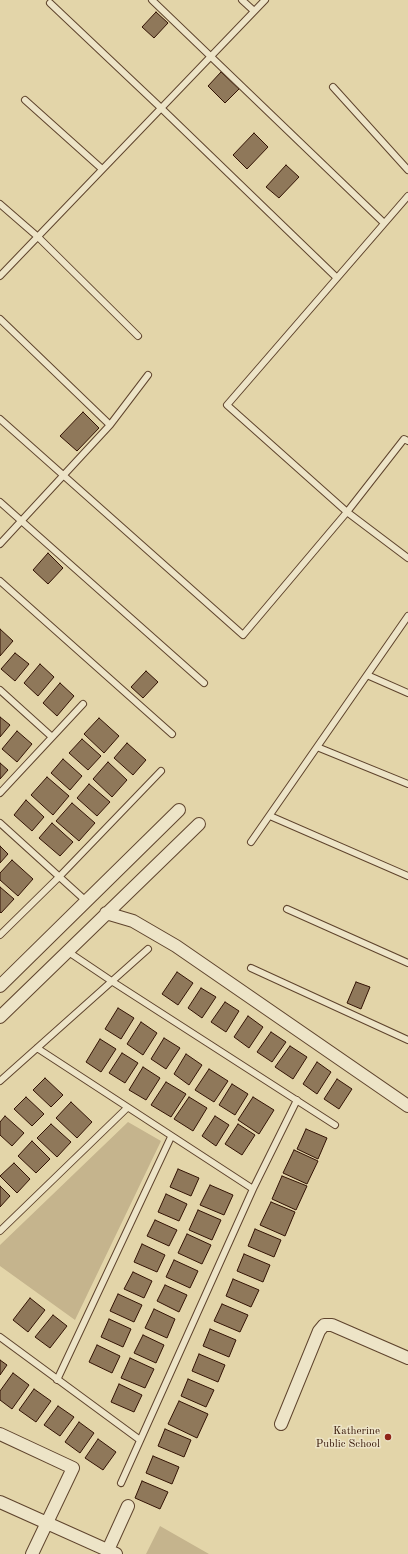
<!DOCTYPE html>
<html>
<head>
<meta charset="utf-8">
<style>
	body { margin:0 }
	canvas { display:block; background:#e3d5a9 }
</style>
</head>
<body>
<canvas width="408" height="1554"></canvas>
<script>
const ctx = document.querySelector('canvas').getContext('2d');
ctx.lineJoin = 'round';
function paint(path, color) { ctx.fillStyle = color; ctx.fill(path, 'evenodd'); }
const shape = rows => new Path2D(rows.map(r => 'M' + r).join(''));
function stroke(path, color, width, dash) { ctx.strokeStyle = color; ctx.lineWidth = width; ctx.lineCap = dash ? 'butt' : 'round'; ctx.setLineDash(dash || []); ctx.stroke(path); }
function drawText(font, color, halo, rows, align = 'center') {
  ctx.font = font + ' "Old Standard TT",serif'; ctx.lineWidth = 3; ctx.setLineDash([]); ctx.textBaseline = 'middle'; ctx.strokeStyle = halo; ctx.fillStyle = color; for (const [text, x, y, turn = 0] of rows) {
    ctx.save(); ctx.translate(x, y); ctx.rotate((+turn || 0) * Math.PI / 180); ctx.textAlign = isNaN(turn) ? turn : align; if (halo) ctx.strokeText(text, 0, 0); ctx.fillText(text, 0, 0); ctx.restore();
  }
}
const green = shape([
	[128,1122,161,1141,75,1320,0,1266,0,1245],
	[160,1526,209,1554,146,1554]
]);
const building = shape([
	[156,12,168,23,154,38,142,27,156,12],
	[221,72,239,89,225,103,208,86,221,72],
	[254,133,268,147,247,169,233,155,254,133],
	[286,165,299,177,279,198,266,187,286,165],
	[83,412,99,428,77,451,60,436,83,412],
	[48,553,63,568,48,584,33,570,48,553],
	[0,629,13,641,0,656,0,629],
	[15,653,29,664,15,681,1,669,15,653],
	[40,664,54,677,38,696,24,683,40,664],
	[146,671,158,682,143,698,131,687,146,671],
	[60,683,74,696,57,716,43,703,60,683],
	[0,717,10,725,0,737,0,717],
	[99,718,119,736,104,753,84,734,99,718],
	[17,731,32,744,17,762,2,749,17,731],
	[82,739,101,756,88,770,69,753,82,739],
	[127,743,146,760,133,775,114,758,127,743],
	[63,759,82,776,70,790,51,773,63,759],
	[108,762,127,780,112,797,93,779,108,762],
	[0,763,8,770,0,779,0,763],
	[47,777,69,796,53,815,31,795,47,777],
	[89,784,110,802,97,816,77,798,89,784],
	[26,800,44,817,32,831,14,815,26,800],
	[72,803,95,823,79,841,56,821,72,803],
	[52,823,73,842,60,856,39,838,52,823],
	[0,846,8,854,0,863,0,846],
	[12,860,33,879,18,896,0,880,0,873,12,860],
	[0,887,14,899,1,913,0,912,0,887],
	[177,972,193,983,178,1005,162,994,177,972],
	[356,982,370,987,361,1009,347,1003,356,982],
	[201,988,216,997,202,1018,188,1008,201,988],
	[225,1002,239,1011,226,1032,211,1022,225,1002],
	[118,1008,134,1018,121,1039,105,1029,118,1008],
	[248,1016,263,1027,249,1048,234,1037,248,1016],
	[141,1022,157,1033,143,1055,127,1044,141,1022],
	[271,1032,286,1042,272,1062,257,1052,271,1032],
	[164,1038,180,1048,166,1069,151,1059,164,1038],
	[100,1039,116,1049,101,1072,86,1062,100,1039],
	[290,1046,307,1057,293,1079,275,1067,290,1046],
	[122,1053,138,1063,125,1083,109,1073,122,1053],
	[186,1054,202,1065,189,1085,174,1074,186,1054],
	[317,1062,331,1072,317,1094,303,1084,317,1062],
	[143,1067,160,1078,146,1100,129,1090,143,1067],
	[209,1069,228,1081,214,1102,195,1090,209,1069],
	[45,1078,63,1095,51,1107,33,1090,45,1078],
	[337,1079,352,1089,339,1109,324,1099,337,1079],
	[166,1082,186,1094,171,1117,151,1105,166,1082],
	[232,1084,248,1094,235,1115,219,1105,232,1084],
	[26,1097,44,1114,32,1126,14,1109,26,1097],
	[189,1097,207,1108,193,1131,174,1119,189,1097],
	[253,1097,274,1110,259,1134,238,1120,253,1097],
	[71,1102,92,1122,77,1138,56,1118,71,1102],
	[5,1116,24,1133,12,1146,0,1135,0,1122,5,1116],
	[215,1116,229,1125,216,1146,202,1136,215,1116],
	[51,1124,71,1142,57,1157,37,1138,51,1124],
	[238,1124,255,1135,242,1155,225,1144,238,1124],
	[306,1129,327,1138,318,1159,297,1149,306,1129],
	[32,1141,50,1159,36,1173,18,1156,32,1141],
	[294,1150,318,1161,307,1184,283,1173,294,1150],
	[14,1163,30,1179,17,1193,0,1176,14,1163],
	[178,1169,199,1178,191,1196,170,1187,178,1169],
	[282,1176,307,1186,296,1210,272,1199,282,1176],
	[210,1185,233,1195,224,1215,200,1205,210,1185],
	[0,1186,10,1196,0,1207,0,1186],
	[166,1194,187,1204,179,1221,158,1212,166,1194],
	[271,1202,295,1212,285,1236,260,1225,271,1202],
	[198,1210,221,1220,212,1240,189,1230,198,1210],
	[155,1220,177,1230,169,1246,147,1236,155,1220],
	[255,1229,281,1240,274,1257,248,1246,255,1229],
	[187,1234,211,1245,202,1264,178,1253,187,1234],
	[142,1244,165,1255,157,1272,134,1262,142,1244],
	[244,1254,270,1265,263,1282,237,1271,244,1254],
	[174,1260,198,1271,190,1288,166,1277,174,1260],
	[133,1272,152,1281,144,1298,124,1289,133,1272],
	[233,1279,259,1290,251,1307,226,1296,233,1279],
	[165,1285,187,1295,179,1312,157,1301,165,1285],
	[118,1294,142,1305,134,1322,110,1311,118,1294],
	[30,1298,45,1310,28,1332,13,1320,30,1298],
	[222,1304,248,1315,240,1332,214,1321,222,1304],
	[154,1309,175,1319,167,1338,145,1328,154,1309],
	[53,1315,67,1326,50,1348,35,1337,53,1315],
	[109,1319,131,1329,123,1347,101,1337,109,1319],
	[210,1329,236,1340,229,1357,203,1346,210,1329],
	[143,1335,164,1345,156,1363,134,1353,143,1335],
	[97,1345,120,1356,112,1373,89,1362,97,1345],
	[199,1354,225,1365,218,1382,192,1371,199,1354],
	[130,1358,154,1369,145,1388,121,1378,130,1358],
	[0,1360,7,1365,0,1375,0,1360],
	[13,1373,29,1385,12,1409,0,1400,0,1391,13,1373],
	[188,1379,214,1390,206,1407,181,1396,188,1379],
	[119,1384,142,1395,134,1412,111,1402,119,1384],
	[34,1389,51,1401,36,1422,19,1410,34,1389],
	[179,1401,208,1414,197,1438,168,1424,179,1401],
	[58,1406,74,1417,60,1436,44,1425,58,1406],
	[79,1422,94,1433,80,1453,65,1442,79,1422],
	[165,1429,191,1440,184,1457,158,1446,165,1429],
	[98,1439,116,1452,103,1470,85,1458,98,1439],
	[153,1456,179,1467,172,1484,146,1473,153,1456],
	[142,1481,168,1492,160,1509,135,1498,142,1481]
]);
const service = shape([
	[152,0,384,223],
	[242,0,254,11],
	[50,3,161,108,337,278],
	[333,87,408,170],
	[25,100,102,169],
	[408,196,227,405,347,512,408,558],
	[0,204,38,237,138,336],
	[0,276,265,0],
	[0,319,110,425],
	[0,419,243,635,347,512,404,439,408,441],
	[0,502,204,683],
	[0,544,110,425,148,375],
	[0,581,172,734],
	[367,675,408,693],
	[0,690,52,737],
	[317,747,408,784],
	[0,793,83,704],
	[270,816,408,876],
	[0,823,86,901],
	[251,842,408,616],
	[287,909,408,963],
	[0,935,59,877,161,771],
	[67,951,113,982,335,1125],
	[251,968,408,1040],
	[37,1048,253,1189],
	[0,1081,148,949],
	[0,1231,127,1108],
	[0,1337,140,1440],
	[57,1380,171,1137],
	[121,1483,253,1189,297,1100]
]);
const minor = shape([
	[106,913,133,921,176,946,408,1106],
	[0,986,179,810],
	[0,1017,199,824],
	[281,1424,319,1331,324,1325,332,1325,408,1358],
	[0,1434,73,1468,32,1554],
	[0,1502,116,1554],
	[108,1550,128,1506]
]);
const markers = [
	[388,1437,4,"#8f2418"]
];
const poiNames = [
	["Katherine",380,1431],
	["Public School",380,1444]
];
paint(green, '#c5b48d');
paint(building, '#8f785a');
stroke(building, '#331304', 1);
stroke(service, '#5f442d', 8);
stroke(minor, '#5f442d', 14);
stroke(service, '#ede4c7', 6);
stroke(minor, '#ede4c7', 12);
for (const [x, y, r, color] of markers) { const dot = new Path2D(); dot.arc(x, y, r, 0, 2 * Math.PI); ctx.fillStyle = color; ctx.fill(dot); stroke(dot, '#ede4c7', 1.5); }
drawText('11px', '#331304', '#ede4c7', poiNames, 'right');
</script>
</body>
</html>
